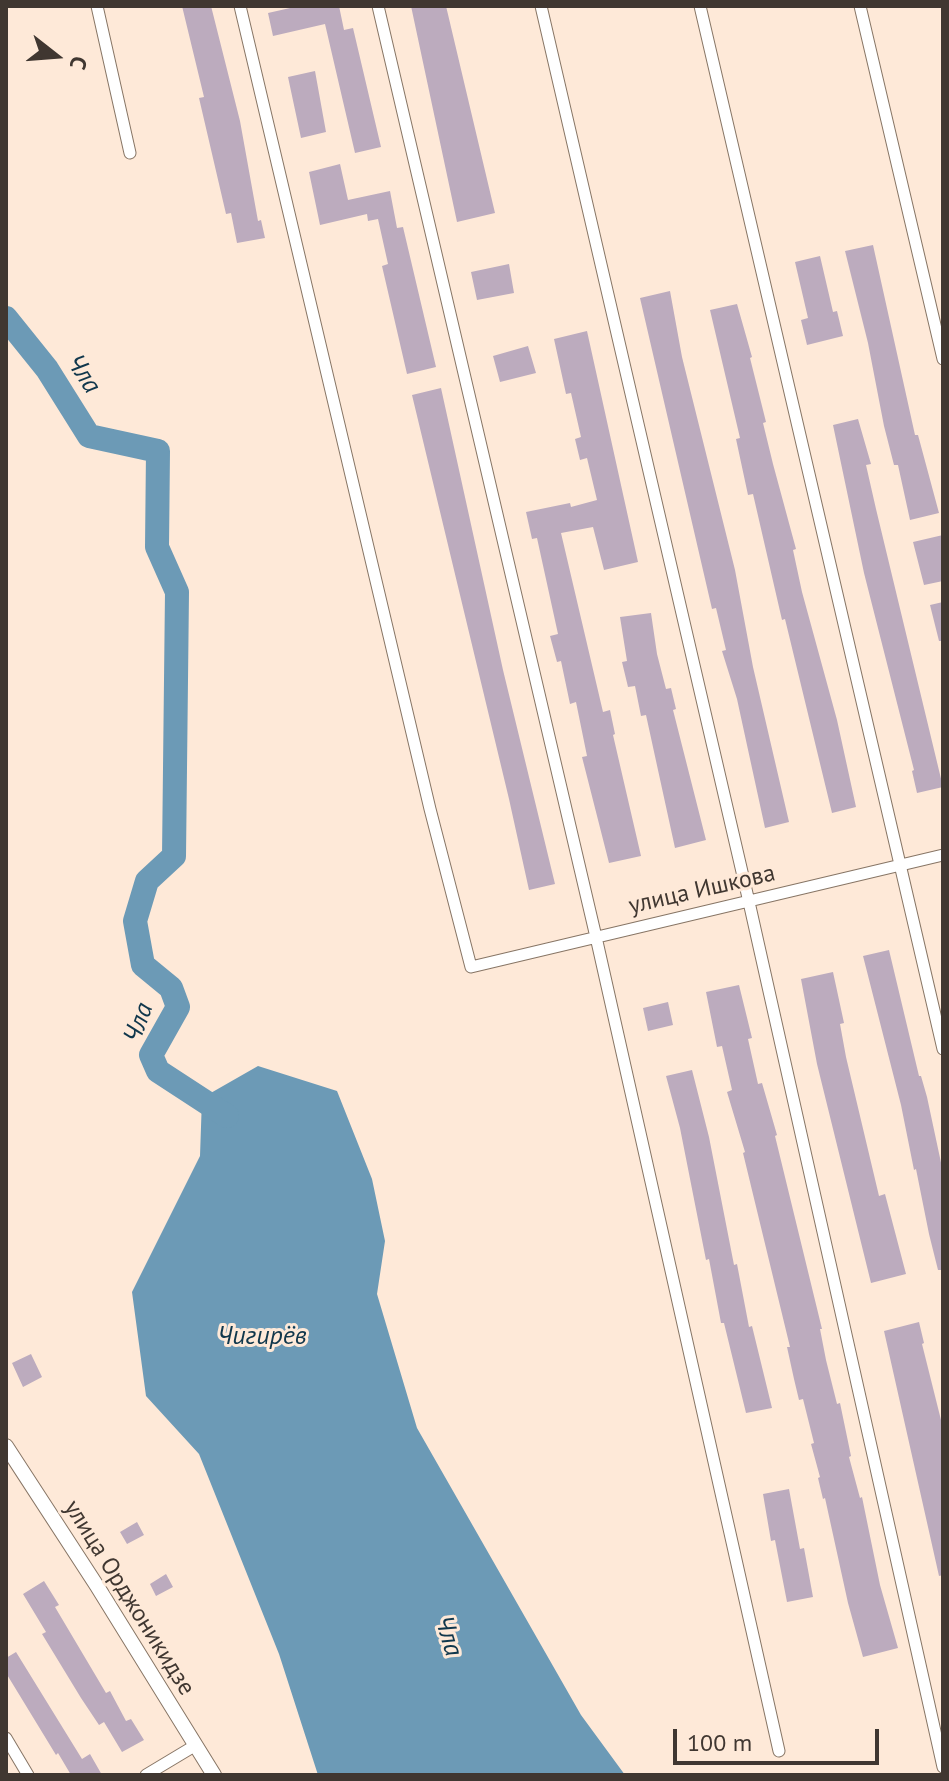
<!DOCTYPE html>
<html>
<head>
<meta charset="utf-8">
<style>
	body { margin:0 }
	#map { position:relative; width:949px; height:1781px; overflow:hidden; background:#fee9d8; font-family:"PT Sans",sans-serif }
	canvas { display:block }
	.frame { position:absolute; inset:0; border:8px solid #403731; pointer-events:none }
	.north { position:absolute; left:16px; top:16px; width:80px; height:80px; -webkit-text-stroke:6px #fee9d8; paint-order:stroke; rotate:107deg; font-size:22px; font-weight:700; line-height:32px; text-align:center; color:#403731 }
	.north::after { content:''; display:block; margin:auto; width:28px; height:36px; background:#403731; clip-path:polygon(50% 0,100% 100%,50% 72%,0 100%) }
	.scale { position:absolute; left:673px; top:1729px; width:206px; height:36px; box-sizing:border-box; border:4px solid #403731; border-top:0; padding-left:10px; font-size:24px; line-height:28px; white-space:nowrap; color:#403731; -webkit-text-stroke:6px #fee9d8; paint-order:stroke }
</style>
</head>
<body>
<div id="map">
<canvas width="949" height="1781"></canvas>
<div class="frame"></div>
<div class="north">С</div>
<div class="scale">100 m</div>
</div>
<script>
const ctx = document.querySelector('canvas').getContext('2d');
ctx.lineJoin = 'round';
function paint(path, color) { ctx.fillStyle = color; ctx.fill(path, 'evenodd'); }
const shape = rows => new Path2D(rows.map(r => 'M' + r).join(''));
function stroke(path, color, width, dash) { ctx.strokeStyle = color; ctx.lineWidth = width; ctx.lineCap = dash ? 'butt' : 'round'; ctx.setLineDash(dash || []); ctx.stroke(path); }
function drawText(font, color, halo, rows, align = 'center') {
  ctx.font = font + ' "PT Sans",sans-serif'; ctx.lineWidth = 6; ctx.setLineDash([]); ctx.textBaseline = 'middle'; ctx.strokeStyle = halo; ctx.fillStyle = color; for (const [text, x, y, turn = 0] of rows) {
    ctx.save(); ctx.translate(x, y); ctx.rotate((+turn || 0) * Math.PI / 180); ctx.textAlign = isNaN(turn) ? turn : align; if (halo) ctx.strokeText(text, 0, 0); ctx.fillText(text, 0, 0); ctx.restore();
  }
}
const water = shape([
	[258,1066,337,1091,372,1179,385,1241,377,1294,417,1428,581,1715,625,1775,318,1775,279,1654,199,1454,146,1396,132,1292,200,1156,202,1098]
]);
const river = shape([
	[6,318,47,369,89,436,158,451,157,547,177,592,174,856,147,881,135,921,143,965,171,988,178,1007,151,1055,158,1071,227,1116]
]);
const building = shape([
	[182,6,211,6,240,121,258,221,261,220,265,238,237,243,231,213,226,214,199,98,204,97],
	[299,6,339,6,344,30,353,28,381,147,355,153,325,24,273,36,268,13],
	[411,6,446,6,495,213,457,222],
	[315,71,326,132,301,138,288,77],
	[340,164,348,200,390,191,397,228,403,227,436,367,407,374,382,266,388,264,378,219,368,221,367,214,320,225,309,172],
	[873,245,915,435,918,435,939,513,910,520,898,465,894,465,884,426,868,343,845,251],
	[820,256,833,312,837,311,843,336,807,345,801,320,808,318,795,262],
	[509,264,514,293,477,300,471,272],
	[670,291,682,357,735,570,753,667,789,822,765,828,737,699,722,651,726,650,716,608,712,609,640,298],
	[737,304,752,357,750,358,766,422,763,423,773,464,796,549,793,550,802,592,837,720,856,807,832,813,785,619,782,620,753,494,748,495,736,439,740,438,710,310],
	[587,331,638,562,604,570,593,527,561,533,603,712,610,710,615,734,613,735,641,856,609,863,582,757,587,756,576,702,570,704,561,661,557,662,550,636,558,634,537,538,532,539,526,512,570,503,571,507,597,500,587,458,580,460,575,439,581,437,571,393,566,394,554,339],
	[528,346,536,373,500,382,493,356],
	[441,388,503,670,555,884,529,890,509,799,412,395],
	[858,419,871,464,866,465,876,509,943,787,917,793,912,771,914,770,864,573,833,425],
	[943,535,943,581,924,585,913,542],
	[943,602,943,641,939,641,930,605],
	[651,613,657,654,666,689,671,688,676,709,673,710,706,840,675,848,646,715,641,716,635,686,628,687,622,662,627,661,620,617],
	[889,950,919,1076,921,1076,927,1097,943,1172,943,1270,938,1270,929,1234,916,1169,914,1170,901,1105,863,956],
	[833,972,844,1023,840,1024,846,1057,879,1196,885,1194,906,1274,871,1283,817,1064,801,979],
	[739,985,752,1038,748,1039,758,1084,762,1083,777,1135,775,1136,822,1329,820,1329,826,1360,837,1404,840,1403,851,1456,849,1457,860,1498,862,1497,880,1585,898,1648,863,1657,848,1603,825,1498,823,1499,818,1478,820,1477,811,1444,814,1443,803,1399,799,1400,794,1379,787,1347,790,1347,743,1153,745,1152,727,1092,732,1090,722,1046,717,1047,706,992],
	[668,1002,673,1025,648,1031,643,1008],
	[692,1070,709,1137,734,1265,737,1264,749,1327,752,1326,772,1408,746,1413,724,1323,721,1323,709,1259,706,1260,680,1128,666,1076],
	[919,1322,924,1343,922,1344,943,1428,943,1575,939,1576,884,1331],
	[31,1354,42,1377,23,1387,12,1363],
	[789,1489,800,1549,804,1548,813,1597,787,1602,775,1540,771,1541,763,1494],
	[137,1522,144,1535,127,1544,120,1532],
	[166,1574,173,1587,156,1596,150,1584],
	[44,1581,59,1605,55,1607,106,1693,110,1691,126,1721,131,1719,144,1740,122,1752,104,1722,99,1725,81,1698,42,1634,46,1632,23,1594],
	[16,1652,82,1759,90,1754,102,1775,71,1775,58,1753,56,1755,6,1673,6,1658]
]);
const minor = shape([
	[97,6,130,153],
	[240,6,430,809,471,967,943,855],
	[378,6,596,937,779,1751],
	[541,6,749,902,943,1767],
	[700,6,943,1049],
	[860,6,943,359],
	[6,1738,28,1775],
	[146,1775,196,1745]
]);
const tertiary = shape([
	[6,1446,97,1586,214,1775]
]);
const streetNames = [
	["улица Ишкова",702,890,-13],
	["улица Орджоникидзе",129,1598,58]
];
const waterNames = [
	["Чла",83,374,57],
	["Чла",139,1023,-70],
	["Чигирёв",262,1337],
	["Чла",448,1636,73]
];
paint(water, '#6c9ab6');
stroke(river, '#6c9ab6', 24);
paint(building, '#bcabbe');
stroke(minor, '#877565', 13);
stroke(tertiary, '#877565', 16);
stroke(minor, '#fff', 11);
stroke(tertiary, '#fff', 14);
drawText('24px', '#403731', '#fee9d8', streetNames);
drawText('italic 26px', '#10374c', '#fee9d8', waterNames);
</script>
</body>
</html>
